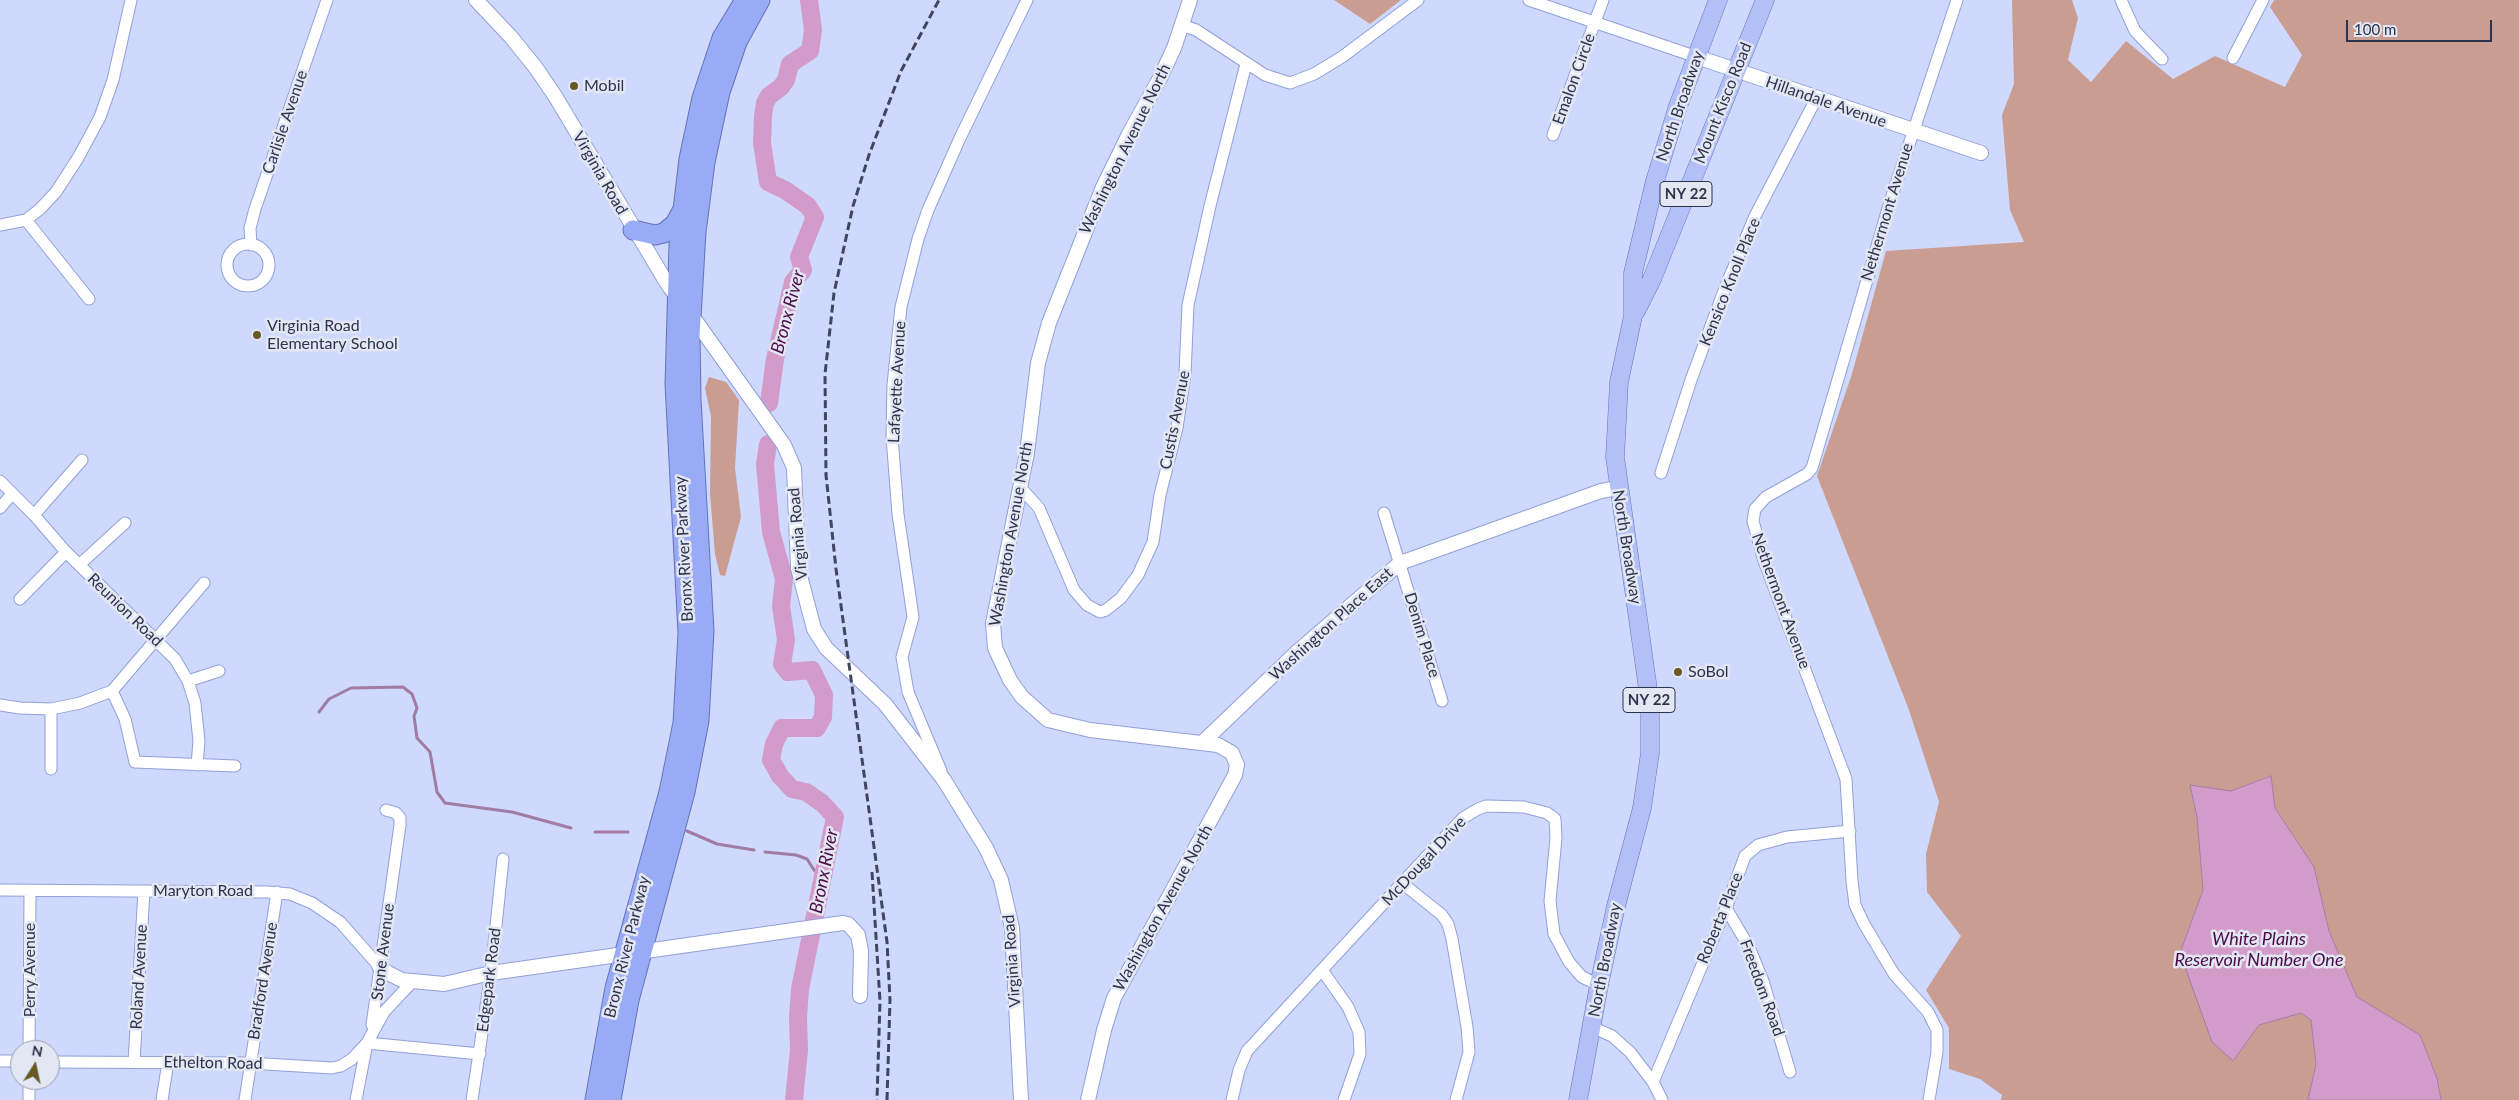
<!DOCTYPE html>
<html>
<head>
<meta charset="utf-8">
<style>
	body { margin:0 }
	#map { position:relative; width:2519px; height:1100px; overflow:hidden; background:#ced9fd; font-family:Lato,sans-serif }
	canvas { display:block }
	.north { position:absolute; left:10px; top:1040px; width:50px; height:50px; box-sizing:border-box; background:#e3e7f3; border:1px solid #9a9fb0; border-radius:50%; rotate:10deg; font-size:14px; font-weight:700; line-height:20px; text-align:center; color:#2d334b }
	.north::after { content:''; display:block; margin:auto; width:18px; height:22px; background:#685927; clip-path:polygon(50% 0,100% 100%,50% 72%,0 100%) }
	.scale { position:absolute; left:2346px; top:20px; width:146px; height:22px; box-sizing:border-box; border:2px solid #2d334b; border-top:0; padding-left:6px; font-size:15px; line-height:18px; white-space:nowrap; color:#2d334b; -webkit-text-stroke:4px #e3e7f3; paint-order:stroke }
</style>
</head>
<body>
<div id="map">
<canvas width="2519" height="1100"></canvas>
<div class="north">N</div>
<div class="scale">100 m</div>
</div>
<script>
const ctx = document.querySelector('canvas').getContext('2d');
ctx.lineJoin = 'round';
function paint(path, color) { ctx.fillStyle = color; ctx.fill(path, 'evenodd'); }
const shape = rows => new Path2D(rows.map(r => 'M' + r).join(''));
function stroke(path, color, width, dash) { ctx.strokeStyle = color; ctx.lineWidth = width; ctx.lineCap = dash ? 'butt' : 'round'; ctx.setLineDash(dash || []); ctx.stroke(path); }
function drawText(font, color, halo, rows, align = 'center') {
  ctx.font = font + ' Lato,sans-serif'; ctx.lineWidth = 5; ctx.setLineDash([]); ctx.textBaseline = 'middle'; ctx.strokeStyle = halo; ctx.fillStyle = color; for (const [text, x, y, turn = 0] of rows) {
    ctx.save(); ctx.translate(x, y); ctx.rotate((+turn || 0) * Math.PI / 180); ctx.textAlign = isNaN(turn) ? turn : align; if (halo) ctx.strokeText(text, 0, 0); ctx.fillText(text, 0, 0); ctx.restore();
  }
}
const green = shape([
	[1334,0,1401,0,1370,24],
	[2012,0,2072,0,2078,18,2068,60,2091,82,2126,41,2173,79,2215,56,2285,87,2302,55,2270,7,2274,0,2519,0,2519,1100,2441,1100,2437,1078,2420,1035,2357,997,2329,931,2314,867,2275,808,2270,776,2231,791,2190,785,2197,817,2203,890,2180,953,2233,1061,2259,1025,2301,1013,2311,1020,2316,1064,2308,1100,2001,1100,2002,1095,1980,1079,1949,1069,1949,1028,1926,990,1961,936,1927,892,1926,854,1939,802,1909,710,1817,476,1851,377,1886,251,2024,242,2010,210,2002,115,2014,84],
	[709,377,726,382,739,400,735,468,741,517,725,576,720,575,715,554,710,494,711,417,705,388]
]);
const water = shape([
	[2271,776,2275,808,2314,867,2329,931,2357,997,2420,1035,2437,1078,2441,1100,2308,1100,2316,1064,2311,1020,2301,1013,2259,1025,2233,1061,2212,1042,2180,953,2203,890,2197,817,2190,785,2231,791,2271,776]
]);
const stream = shape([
	[319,712,329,699,351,688,403,687,412,694,417,708,414,716,417,738,430,752,437,792,445,803,512,812,571,828],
	[687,831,717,844,754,850],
	[595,832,628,832],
	[765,852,796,855,807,859,814,870,822,877]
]);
const river = shape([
	[769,403,775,359,793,282,803,270,799,257,815,217,808,206,785,190,768,182,762,143,763,116,765,103,769,96,781,87,786,80,790,64,810,51,813,30,809,0],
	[768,444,765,464,771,532,784,579,781,606,786,640,782,664,788,672,812,670,824,695,823,717,817,728,782,728,774,744,771,760,780,776,792,789,806,792,822,803,835,817,800,989,798,1017,799,1050,794,1100]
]);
const minor = shape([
	[1529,0,1697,57],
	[2121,0,2135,31,2162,59],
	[1181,25,1196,30,1265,75,1290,83,1314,74,1342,57,1418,0],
	[2233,58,2263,0],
	[1553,135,1603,0],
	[26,220,89,299],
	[0,225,26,220,40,209,56,192,78,158,100,117,113,80,131,0],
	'227 265a21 21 0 1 1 42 0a21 21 0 1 1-42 0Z',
	[251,245,250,228,255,209,327,0],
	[1661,473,1691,380,1725,288,1755,216,1816,99],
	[0,481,34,515,66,552,175,659,188,681,195,703,199,741,197,765],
	[1021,488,1039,508,1074,590,1087,605,1100,612,1106,610,1121,598,1138,575,1153,542,1160,495,1177,428,1185,374,1188,305,1210,206,1246,64],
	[0,508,12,494],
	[1384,513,1442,701],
	[34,515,82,460],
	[79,565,125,523],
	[20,599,66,552],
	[188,681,219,671],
	[112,691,125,719,135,762,235,766],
	[0,705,20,708,51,709,80,703,112,691,204,583],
	[51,709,51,769],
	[941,771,908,692,902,657,913,617,898,514,892,437,893,385,901,307,918,239,928,210,960,138,1027,0],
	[1402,883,1442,915,1448,924,1452,939,1467,1027,1469,1052,1456,1100],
	[0,890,267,892,290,894,312,903,340,922,379,966],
	[1726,908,1749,947,1763,981,1790,1072],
	[1322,970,1348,1007,1359,1032,1360,1054,1344,1100],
	[372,1025,400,825,400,818,396,813,386,810],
	[1592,1027,1612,1036,1630,1052,1653,1082,1662,1100],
	[367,1043,480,1054],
	[29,1050,30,891],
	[0,1061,20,1061],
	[50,1062,249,1063,332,1068,341,1066,352,1059,367,1043,384,1012,412,982],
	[134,1062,144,891],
	[1653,1082,1726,908,1745,856,1758,845,1787,837,1850,831],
	[29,1100,29,1080],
	[162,1100,168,1062],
	[245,1100,277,892],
	[356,1100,367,1043],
	[472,1100,491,973,503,859],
	[1232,1100,1239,1070,1247,1051,1429,854,1463,818,1478,809,1486,806,1524,807,1547,813,1555,819,1556,838,1550,901,1554,934,1569,962,1582,977,1599,985],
	[1929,1100,1937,1052,1937,1030,1928,1012,1894,974,1864,924,1855,905,1852,881,1846,779,1763,558,1753,521,1755,509,1766,497,1807,474,1812,468,1889,205,1957,0]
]);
const tertiary = shape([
	[476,0,511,37,536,68,555,96,668,285,690,313,784,445,794,468,798,568,814,629,826,648,885,704,944,780,986,848,1001,880,1012,928,1021,1100],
	[1697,57,1981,153],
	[1203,742,1297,652,1400,563,1601,491,1618,488],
	[379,966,388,973,402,980,444,984,491,973,843,923,848,924,858,935,861,951,860,996],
	[1088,1100,1104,1030,1114,998,1228,788,1235,775,1237,765,1232,753,1218,745,1090,730,1048,720,1022,697,1010,680,995,648,993,623,1027,453,1038,363,1049,323,1103,187,1129,134,1160,78,1174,48,1190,0]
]);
const primary = shape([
	[1636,311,1652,279,1765,0],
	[1578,1100,1599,985,1616,906,1642,808,1650,753,1650,712,1647,682,1615,457,1619,382,1633,316,1633,273,1655,181,1678,106,1718,0]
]);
const trunk = shape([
	[633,230,655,235,664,233,675,224,682,211],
	[595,1100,615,988,669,792,683,723,688,633,675,384,679,244,689,159,702,98,722,38,745,0],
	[611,1100,629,1000,685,792,699,721,704,631,691,399,690,335,696,232,705,162,720,92,737,42,760,0]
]);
const rail = shape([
	[872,872,880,1001,877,1100],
	[887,1100,890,1000,887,942,836,569,826,475,825,374,834,293,853,206,869,155,901,71,939,0]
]);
const markers = [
	[574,86,5,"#685927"],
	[257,335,5,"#685927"],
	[1678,672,5,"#685927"]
];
const shields = [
	[1686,194,52],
	[1649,700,52]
];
const shieldNames = [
	["NY 22",1686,194],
	["NY 22",1649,700]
];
const streetNames = [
	["Emalon Circle",1574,79,-70],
	["Hillandale Avenue",1826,102,19],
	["Mount Kisco Road",1723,103,-68],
	["North Broadway",1680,106,-71],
	["Carlisle Avenue",285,122,-71],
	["Washington Avenue North",1125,149,-64],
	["Virginia Road",600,173,60],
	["Nethermont Avenue",1887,212,-73],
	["Kensico Knoll Place",1730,282,-68],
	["Lafayette Avenue",897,382,-87],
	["Custis Avenue",1175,420,-79],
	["Virginia Road",798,534,-95],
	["Washington Avenue North",1011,534,-80],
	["North Broadway",1627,547,81],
	["Bronx River Parkway",684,549,-93],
	["Nethermont Avenue",1781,601,70],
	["Reunion Road",125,610,44],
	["Washington Place East",1331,624,-42],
	["Denim Place",1422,635,73],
	["McDougal Drive",1424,861,-47],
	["Maryton Road",203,891],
	["Washington Avenue North",1163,908,-61],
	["Roberta Place",1720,918,-68],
	["Bronx River Parkway",627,947,-76],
	["Stone Avenue",383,952,-83],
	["North Broadway",1605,960,-79],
	["Virginia Road",1012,961,-94],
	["Perry Avenue",30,970,-90],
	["Roland Avenue",139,977,-87],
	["Edgepark Road",489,980,-83],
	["Bradford Avenue",263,981,-81],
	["Freedom Road",1762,988,70],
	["Ethelton Road",213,1063,1]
];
const poiNames = [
	["Mobil",584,86],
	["Virginia Road",267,326],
	["Elementary School",267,344],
	["SoBol",1688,672]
];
const waterNames = [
	["Bronx River",788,312,-75],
	["Bronx River",824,871,-79],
	["White Plains",2259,939],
	["Reservoir Number One",2259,960]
];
paint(green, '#ca9d93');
paint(water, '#d39bc9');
stroke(water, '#a17ca3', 1);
stroke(stream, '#a17ca3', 3);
stroke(river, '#d39bc9', 18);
stroke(minor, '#91a0d9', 13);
stroke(tertiary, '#91a0d9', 16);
stroke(primary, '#6473b8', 19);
stroke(trunk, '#6473b8', 21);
stroke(minor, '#fff', 11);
stroke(tertiary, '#fff', 14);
stroke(primary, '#b3c0f8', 18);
stroke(trunk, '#9aabf6', 19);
stroke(rail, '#404660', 3, [8, 4]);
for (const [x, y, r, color] of markers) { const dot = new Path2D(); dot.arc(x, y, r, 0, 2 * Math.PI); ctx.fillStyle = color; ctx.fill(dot); stroke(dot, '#e3e7f3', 2); }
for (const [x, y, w] of shields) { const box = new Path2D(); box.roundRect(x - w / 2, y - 12.5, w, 25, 4); ctx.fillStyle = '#e3e7f3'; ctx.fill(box); stroke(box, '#2d334b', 1); }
drawText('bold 15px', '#2d334b', null, shieldNames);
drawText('16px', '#2d334b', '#e3e7f3', streetNames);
drawText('16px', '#2d334b', '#e3e7f3', poiNames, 'left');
drawText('italic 18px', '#4d0946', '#e3e7f3', waterNames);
</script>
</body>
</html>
